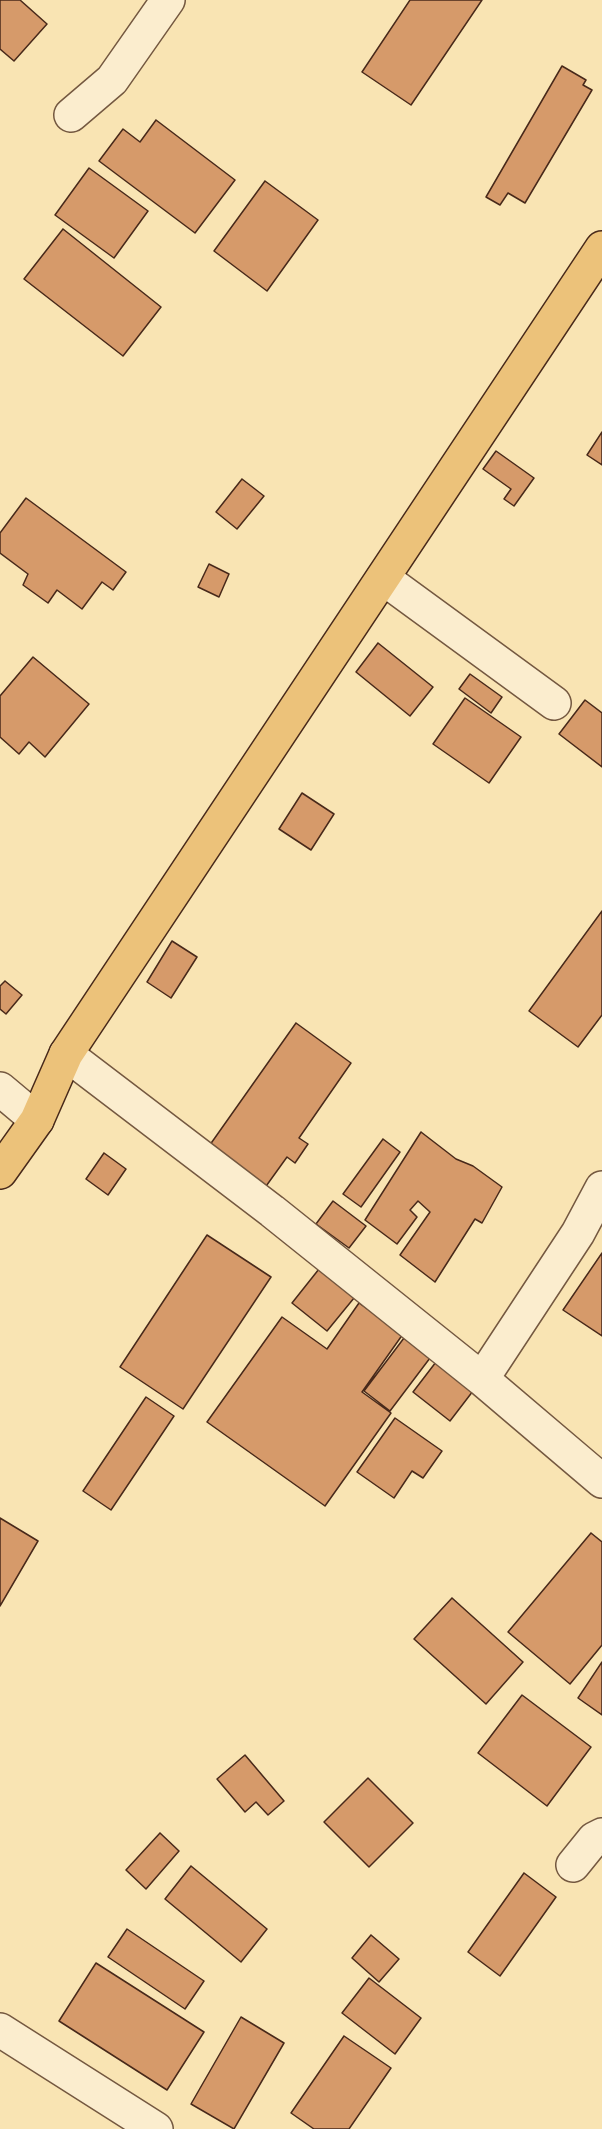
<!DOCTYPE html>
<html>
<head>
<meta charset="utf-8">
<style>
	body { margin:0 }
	canvas { display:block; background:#f9e4b3 }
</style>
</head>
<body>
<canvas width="602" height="2129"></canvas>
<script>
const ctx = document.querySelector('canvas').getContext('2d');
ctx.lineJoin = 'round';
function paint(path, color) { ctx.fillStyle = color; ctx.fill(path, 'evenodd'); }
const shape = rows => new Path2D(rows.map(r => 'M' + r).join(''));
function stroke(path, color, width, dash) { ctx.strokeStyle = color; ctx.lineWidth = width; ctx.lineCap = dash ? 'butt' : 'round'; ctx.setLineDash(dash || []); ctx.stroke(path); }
const building = shape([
	[0,0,20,0,47,24,14,61,0,49,0,0],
	[410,0,482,0,411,105,362,72,410,0],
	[562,66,586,80,583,85,592,90,525,203,508,193,500,205,486,197,562,66],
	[156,120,235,180,195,233,99,161,123,129,140,142,156,120],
	[89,168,148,211,114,258,55,215,89,168],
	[265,181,318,220,267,291,214,251,265,181],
	[63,229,161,307,123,356,24,279,63,229],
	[602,432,602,465,587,455,602,432],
	[496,451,534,478,514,506,504,499,511,489,483,469,496,451],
	[242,479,264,496,237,529,216,512,242,479],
	[26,498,126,572,113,590,102,582,82,609,57,590,48,603,23,585,28,574,0,553,0,533,26,498],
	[209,564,229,574,219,597,198,587,209,564],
	[378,643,433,687,410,716,356,672,378,643],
	[33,657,89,704,45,757,29,742,19,754,0,737,0,696,33,657],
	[470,674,502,697,491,713,459,689,470,674],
	[465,698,521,737,489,783,433,744,465,698],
	[585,700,602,713,602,767,559,734,585,700],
	[302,793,334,814,311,850,279,829,302,793],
	[602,911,602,1015,578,1047,529,1011,602,911],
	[172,941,197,957,171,998,147,982,172,941],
	[5,981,22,995,6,1014,0,1009,0,986,5,981],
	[296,1023,351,1063,299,1138,308,1144,295,1163,287,1157,264,1189,207,1149,296,1023],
	[421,1132,456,1159,473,1166,502,1187,482,1223,475,1219,435,1282,400,1255,430,1212,418,1201,410,1210,417,1217,397,1244,365,1220,421,1132],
	[383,1139,400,1152,361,1207,343,1194,383,1139],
	[104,1153,126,1169,108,1195,86,1179,104,1153],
	[333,1201,366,1226,349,1248,316,1224,333,1201],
	[207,1235,271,1277,183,1409,120,1367,207,1235],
	[602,1253,602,1336,563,1310,602,1253],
	[319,1269,354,1298,327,1331,292,1303,319,1269],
	[359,1303,403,1334,362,1392,391,1413,325,1506,207,1422,282,1317,327,1349,359,1303],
	[404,1338,430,1358,390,1411,364,1391,404,1338],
	[436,1362,473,1391,450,1421,413,1392,436,1362],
	[146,1397,174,1416,111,1510,83,1491,146,1397],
	[395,1418,442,1451,423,1478,412,1471,394,1498,357,1472,395,1418],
	[0,1518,38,1541,0,1606,0,1518],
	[591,1533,602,1542,602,1645,570,1684,508,1632,591,1533],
	[452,1598,523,1662,486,1704,414,1639,452,1598],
	[602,1662,602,1715,578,1698,602,1662],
	[522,1695,591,1747,547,1806,478,1753,522,1695],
	[245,1755,284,1801,268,1815,256,1802,245,1812,217,1779,245,1755],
	[368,1778,413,1823,369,1867,324,1822,368,1778],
	[160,1833,179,1851,146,1889,126,1870,160,1833],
	[191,1866,267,1929,241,1962,165,1899,191,1866],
	[524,1873,556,1897,500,1976,468,1952,524,1873],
	[127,1929,204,1981,185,2009,108,1957,127,1929],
	[371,1935,399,1959,379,1982,352,1958,371,1935],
	[96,1963,204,2032,167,2090,59,2021,96,1963],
	[369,1978,421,2018,395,2054,342,2013,369,1978],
	[241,2017,284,2043,234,2129,191,2104,241,2017],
	[344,2036,391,2068,349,2129,314,2129,291,2113,344,2036]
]);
const minor = shape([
	[71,115,112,80,168,0],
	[383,578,554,703],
	[66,1054,272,1211,482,1379,602,1481],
	[0,1089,37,1120],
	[482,1379,578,1233,602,1188],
	[573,1865,594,1839,602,1835],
	[0,2030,156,2129]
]);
const major = shape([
	[0,1172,37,1120,66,1054,602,248]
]);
paint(building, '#d69a6a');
stroke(building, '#48291a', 1.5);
stroke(minor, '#745840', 36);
stroke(major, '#48291a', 36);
stroke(minor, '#fbedce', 33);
stroke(major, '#ecc27a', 33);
</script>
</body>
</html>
